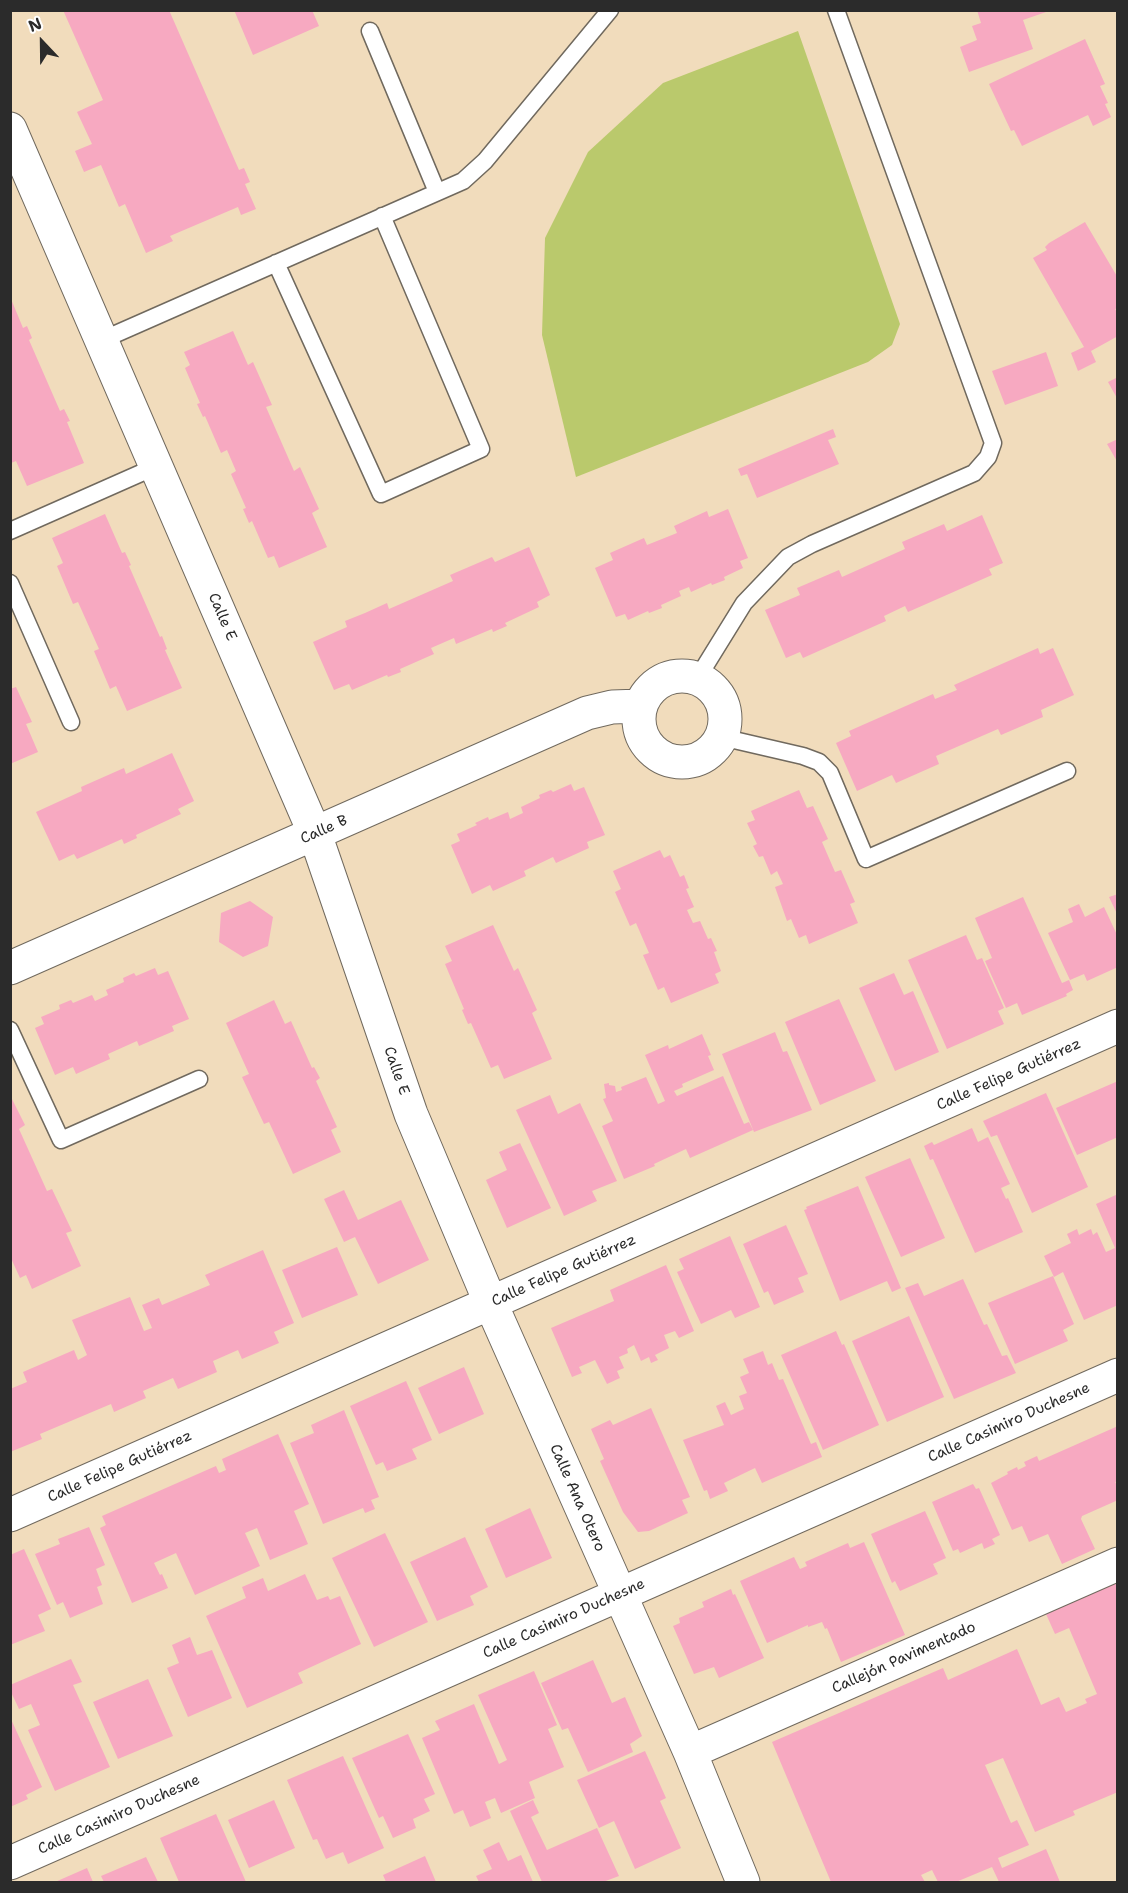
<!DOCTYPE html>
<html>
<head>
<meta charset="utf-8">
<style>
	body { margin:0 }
	#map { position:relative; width:1128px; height:1893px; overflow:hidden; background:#f1dcbc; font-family:"Shantell Sans",sans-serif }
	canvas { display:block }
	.frame { position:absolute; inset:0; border:12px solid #2b2b2b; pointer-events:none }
	.north { position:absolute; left:12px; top:12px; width:60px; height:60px; -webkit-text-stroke:4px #fff; paint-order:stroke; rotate:338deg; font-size:16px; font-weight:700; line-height:24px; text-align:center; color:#2b2b2b }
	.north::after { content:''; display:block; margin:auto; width:21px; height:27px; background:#2b2b2b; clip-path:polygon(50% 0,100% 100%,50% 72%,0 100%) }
</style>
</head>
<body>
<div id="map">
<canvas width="1128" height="1893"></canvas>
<div class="frame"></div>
<div class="north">N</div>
</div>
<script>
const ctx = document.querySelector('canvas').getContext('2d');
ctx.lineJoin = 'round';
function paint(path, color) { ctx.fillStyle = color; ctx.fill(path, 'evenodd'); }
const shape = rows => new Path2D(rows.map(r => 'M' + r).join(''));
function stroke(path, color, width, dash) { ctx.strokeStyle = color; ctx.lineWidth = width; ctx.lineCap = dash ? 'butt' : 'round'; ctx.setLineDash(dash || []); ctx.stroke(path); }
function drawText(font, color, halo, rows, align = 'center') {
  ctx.font = font + ' "Shantell Sans",sans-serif'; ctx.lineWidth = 5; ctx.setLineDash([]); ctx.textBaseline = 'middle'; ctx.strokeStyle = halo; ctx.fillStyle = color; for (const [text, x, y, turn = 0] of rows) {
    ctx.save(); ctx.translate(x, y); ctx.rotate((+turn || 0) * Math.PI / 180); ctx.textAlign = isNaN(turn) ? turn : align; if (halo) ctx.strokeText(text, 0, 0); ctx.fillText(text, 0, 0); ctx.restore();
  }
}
const green = shape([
	[798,31,900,324,892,345,868,362,576,477,542,335,545,238,588,152,663,83]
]);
const building = shape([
	[63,10,169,10,239,170,244,168,250,182,245,184,256,209,241,215,238,207,170,236,173,241,146,253,125,204,119,207,101,165,84,172,75,151,92,144,77,112,103,100],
	[234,10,312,10,319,26,253,55],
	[977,10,1049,10,1049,11,1023,20,1033,49,969,72,960,47,977,40,972,26,981,23],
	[1085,39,1105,84,1100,86,1108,103,1105,104,1111,117,1093,126,1088,115,1022,146,1014,130,1011,131,989,84],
	[1085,222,1118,278,1118,308,1115,309,1118,314,1118,336,1091,351,1096,362,1078,371,1071,353,1084,347,1033,258,1047,250,1045,247,1049,243],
	[11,299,23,328,27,326,32,338,29,340,60,411,64,409,70,421,67,422,84,463,27,486,16,461,11,463],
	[233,331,248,365,253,362,272,405,266,407,294,471,300,467,319,509,312,513,327,547,279,568,274,556,268,558,252,521,249,523,243,509,246,508,231,474,236,471,227,450,221,453,205,416,203,417,197,404,200,403,185,368,190,365,184,352],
	[1046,352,1058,386,1005,405,992,371],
	[1118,377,1118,400,1108,382],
	[833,429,836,437,828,440,839,464,757,498,747,474,741,476,738,469],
	[1118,439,1118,463,1107,444],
	[728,509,748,558,740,561,743,568,724,577,725,580,712,585,711,583,691,592,689,587,679,591,681,596,661,605,662,608,649,613,648,611,628,620,625,614,616,617,595,568,613,560,610,553,644,538,647,545,677,533,674,526,707,511,709,517],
	[105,514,122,553,125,552,131,565,129,566,160,637,162,636,167,649,165,650,182,688,127,711,116,686,110,689,94,651,99,649,78,602,73,604,57,566,63,563,52,538],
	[982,515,1003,563,989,569,992,575,908,612,905,606,884,616,886,621,803,658,800,652,786,658,765,610,800,595,797,588,839,570,842,577,905,549,902,542,944,524,947,531],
	[529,547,550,595,537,602,539,607,505,623,507,626,493,632,492,629,456,644,454,638,431,648,434,654,400,669,401,672,388,677,387,675,352,690,349,684,334,690,313,642,347,627,345,621,365,613,387,603,389,609,453,581,450,575,492,557,495,562],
	[1038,648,1040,654,1053,648,1074,695,1041,710,1043,717,1001,735,998,729,936,756,939,764,896,783,892,775,857,791,836,743,851,736,849,731,933,694,935,699,957,690,954,685],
	[16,687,32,722,26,724,38,752,10,764,10,689],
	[172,753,194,801,178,809,181,814,136,835,137,838,124,844,122,839,77,859,74,854,59,861,36,812,82,791,81,787,124,768,126,774],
	[571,784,574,791,584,787,605,835,587,842,589,848,556,863,553,857,524,871,526,876,493,891,490,885,472,894,451,845,460,841,457,834,477,825,475,823,488,817,489,820,508,812,510,819,523,813,521,807,540,798,539,795,551,790,553,792],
	[799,790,807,808,813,806,828,839,822,842,835,872,841,870,855,902,850,904,858,923,809,944,806,935,799,938,791,919,787,921,775,887,783,884,777,871,771,875,763,856,759,857,753,846,757,844,747,823,755,820,751,811],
	[660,850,664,858,670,855,680,877,684,875,689,888,686,889,694,907,687,910,693,923,700,921,708,939,711,938,717,951,714,952,721,971,715,974,719,983,671,1003,664,987,658,990,643,955,649,953,636,923,630,926,615,892,621,889,613,871],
	[1118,894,1118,916,1109,897],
	[1023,897,1062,983,1069,980,1073,990,1066,994,1067,996,1022,1015,1017,1003,1006,1008,985,961,992,958,975,918],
	[250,901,273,917,268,946,243,957,219,942,221,913],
	[1079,904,1085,917,1104,907,1118,937,1118,967,1087,981,1084,974,1070,980,1048,933,1073,922,1068,909],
	[493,925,514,971,518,968,537,1010,532,1013,552,1059,504,1079,498,1065,491,1068,471,1023,468,1024,462,1010,464,1009,445,964,452,961,445,946],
	[966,935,977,960,982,958,1004,1008,998,1011,1004,1024,947,1049,908,960],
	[155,968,158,975,168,971,189,1019,172,1026,174,1031,139,1046,137,1041,108,1054,110,1059,76,1074,73,1067,55,1075,35,1028,44,1024,41,1017,60,1009,59,1005,71,1000,73,1003,92,995,95,1001,108,995,106,990,124,982,123,978,134,973,136,976],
	[894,973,904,995,913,991,939,1052,895,1071,859,988],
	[839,999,876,1081,820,1105,785,1022],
	[274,1000,285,1024,291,1021,312,1068,314,1067,320,1078,316,1081,337,1127,331,1130,341,1152,293,1174,269,1122,264,1124,242,1077,249,1074,226,1023],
	[775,1032,783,1052,787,1051,812,1110,754,1132,722,1054],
	[702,1034,711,1055,708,1056,714,1070,682,1084,683,1087,674,1091,677,1096,723,1076,744,1124,749,1122,753,1130,690,1158,686,1149,654,1164,655,1166,624,1179,602,1126,613,1121,603,1099,606,1098,604,1084,609,1083,609,1085,615,1086,616,1092,622,1090,621,1087,646,1077,658,1104,665,1101,645,1055,668,1045,669,1049],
	[1118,1081,1118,1137,1077,1155,1056,1108],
	[1046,1093,1088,1187,1032,1213,997,1135,991,1137,983,1121],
	[10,1095,25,1125,19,1129,47,1191,52,1189,72,1231,66,1233,81,1266,32,1289,26,1275,20,1278,10,1256],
	[550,1095,558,1114,580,1103,617,1181,592,1191,597,1201,564,1216,516,1110],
	[972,1128,978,1142,988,1137,1010,1184,1001,1188,1006,1199,1008,1198,1023,1232,975,1253,933,1159,930,1160,924,1146,932,1142,934,1145],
	[520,1143,551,1208,507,1228,486,1180,507,1170,499,1152],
	[910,1158,945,1238,901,1257,865,1177],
	[858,1186,901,1288,892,1292,887,1281,840,1301,804,1210,807,1209,806,1207],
	[344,1190,358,1220,401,1200,429,1260,378,1284,355,1237,344,1242,324,1199],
	[1118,1194,1118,1305,1084,1320,1063,1272,1054,1277,1044,1256,1071,1243,1067,1234,1077,1229,1079,1235,1091,1229,1093,1235,1097,1232,1106,1252,1115,1248,1096,1204],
	[786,1225,808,1274,798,1278,804,1292,774,1305,768,1291,764,1293,743,1244],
	[730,1236,760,1307,735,1318,731,1310,701,1324,677,1272,684,1269,679,1259],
	[337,1247,358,1295,302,1318,282,1270],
	[263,1250,294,1323,274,1332,279,1343,242,1359,238,1350,213,1361,217,1372,178,1389,173,1378,143,1391,146,1398,114,1412,111,1404,40,1434,42,1439,10,1452,10,1389,27,1382,23,1372,74,1350,78,1360,87,1355,72,1320,130,1297,144,1331,152,1328,142,1305,159,1298,162,1305,210,1285,205,1275],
	[666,1265,694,1331,679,1338,675,1331,664,1335,669,1348,655,1355,658,1360,651,1363,649,1357,641,1361,634,1345,627,1349,628,1353,619,1357,624,1368,617,1371,620,1378,607,1384,595,1360,579,1367,582,1373,572,1377,551,1328,614,1301,610,1290],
	[1053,1276,1074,1324,1063,1330,1068,1341,1015,1364,988,1303],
	[963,1279,984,1325,987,1324,1002,1356,1007,1355,1016,1373,954,1399,905,1288,918,1283,924,1296],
	[909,1316,944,1397,887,1422,852,1341],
	[836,1331,842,1345,844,1344,879,1425,823,1450,781,1355],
	[763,1351,768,1365,772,1363,779,1380,783,1379,811,1444,816,1442,822,1457,762,1483,755,1468,724,1483,728,1491,710,1499,707,1490,704,1491,683,1440,724,1425,716,1406,725,1402,731,1415,744,1409,739,1396,747,1393,740,1377,749,1373,743,1359],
	[464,1367,484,1414,439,1434,418,1388],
	[406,1381,432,1440,412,1449,417,1459,387,1471,383,1462,376,1465,350,1406],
	[651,1408,690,1497,682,1500,688,1513,649,1531,638,1532,623,1512,600,1461,604,1459,591,1429,610,1420,613,1425],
	[344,1410,379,1497,371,1500,375,1509,365,1513,363,1508,323,1524,290,1443,314,1433,311,1425],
	[1118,1426,1118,1481,1115,1482,1118,1487,1118,1500,1082,1516,1081,1519,1095,1549,1062,1564,1048,1534,1029,1542,1022,1526,1012,1530,991,1483,1008,1474,1007,1472,1017,1467,1018,1470,1026,1466,1024,1462,1037,1456,1039,1461],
	[278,1434,309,1504,294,1511,308,1544,270,1560,257,1528,245,1533,260,1566,195,1595,176,1553,154,1563,160,1575,162,1574,168,1588,132,1603,100,1528,106,1525,102,1516,216,1466,219,1473,226,1470,222,1459],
	[973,1484,976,1489,979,1488,1000,1535,992,1539,995,1544,984,1549,982,1543,960,1553,958,1549,953,1551,932,1502],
	[530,1508,552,1558,506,1578,485,1529],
	[925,1511,946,1558,933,1564,938,1574,900,1591,895,1581,892,1583,871,1534],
	[89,1527,105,1565,96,1569,102,1585,97,1587,103,1604,70,1618,63,1602,57,1605,35,1554,60,1544,58,1539],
	[385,1533,428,1622,374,1647,332,1558],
	[465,1537,488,1587,470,1596,474,1605,437,1621,410,1562],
	[864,1542,905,1635,841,1662,827,1628,825,1629,822,1622,808,1627,808,1625,767,1643,740,1581,794,1557,800,1569,807,1566,805,1562,848,1543,850,1548],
	[24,1549,51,1609,38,1615,45,1631,10,1645,10,1555],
	[305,1574,317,1600,328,1596,330,1600,340,1596,361,1644,298,1673,303,1683,247,1708,206,1616,246,1598,242,1587,263,1578,268,1591],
	[1118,1579,1118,1792,1073,1811,1075,1815,1035,1832,1003,1758,985,1765,1011,1823,1017,1820,1029,1845,998,1858,1002,1868,1046,1849,1060,1882,999,1882,992,1867,956,1882,938,1882,932,1870,921,1875,925,1882,831,1882,772,1742,943,1668,948,1680,1017,1649,1041,1705,1059,1697,1066,1712,1087,1703,1085,1699,1097,1694,1069,1628,1055,1634,1046,1614],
	[731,1589,733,1595,735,1594,764,1658,719,1678,714,1667,694,1674,673,1626,680,1623,679,1618,704,1607,702,1602],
	[190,1637,197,1655,212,1650,232,1698,188,1717,167,1668,179,1663,172,1645],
	[71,1659,82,1682,73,1685,110,1767,55,1791,28,1730,40,1725,31,1704,19,1709,10,1690,10,1685],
	[593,1660,612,1703,625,1697,642,1736,630,1744,633,1752,588,1772,568,1728,562,1730,541,1683],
	[534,1671,557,1725,548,1729,564,1767,529,1782,535,1798,501,1813,495,1798,485,1802,491,1818,470,1827,463,1810,454,1814,422,1738,440,1730,435,1721,474,1704,499,1764,507,1760,478,1695],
	[148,1679,173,1736,118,1759,93,1702],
	[10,1717,42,1787,26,1795,28,1799,10,1807],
	[408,1734,435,1794,424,1799,430,1811,413,1819,416,1828,393,1838,383,1816,379,1818,352,1758],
	[645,1751,666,1798,660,1801,681,1848,635,1869,614,1821,599,1828,577,1780],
	[343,1756,384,1848,348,1864,343,1852,326,1859,317,1839,313,1840,287,1780],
	[274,1800,295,1848,249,1868,228,1820],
	[533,1800,539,1813,531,1817,547,1850,597,1828,619,1876,603,1882,542,1882,510,1811],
	[216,1814,246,1882,179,1882,160,1838],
	[499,1842,508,1861,521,1855,533,1882,479,1882,476,1876,492,1869,483,1850],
	[425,1856,436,1882,386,1882,383,1875],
	[146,1857,158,1882,104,1882,101,1876],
	[87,1868,93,1882,55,1882]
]);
const service = shape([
	[370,31,437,192],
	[276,263,381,494,481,449,382,216],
	[102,340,463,181,485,161,610,10],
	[10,531,157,466],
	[10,583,71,722],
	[697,679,744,603,788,557,812,544,974,473,988,457,993,443,836,10],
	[721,737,803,756,819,762,830,773,866,859,1067,771],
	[10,1030,61,1140,199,1079]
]);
const minor = shape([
	[10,129,315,834,411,1114,491,1304,690,1752,743,1882],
	'639 719a43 43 0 1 1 86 0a43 43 0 1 1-86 0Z',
	[10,968,587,713,612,707,641,706],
	[10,1515,1118,1026],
	[690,1752,1118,1564],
	[10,1863,1118,1375]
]);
const streetNames = [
	["Calle E",222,617,67],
	["Calle B",324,830,-24],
	["Calle E",396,1071,71],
	["Calle Felipe Gutiérrez",1009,1075,-24],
	["Calle Felipe Gutiérrez",564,1271,-24],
	["Calle Casimiro Duchesne",1009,1423,-24],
	["Calle Felipe Gutiérrez",120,1467,-24],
	["Calle Ana Otero",577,1498,66],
	["Calle Casimiro Duchesne",564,1619,-24],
	["Callejón Pavimentado",904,1658,-24],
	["Calle Casimiro Duchesne",119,1815,-24]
];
paint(green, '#bac96c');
paint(building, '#f7a9c1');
stroke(service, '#70695e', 19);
stroke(minor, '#70695e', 35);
stroke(service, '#fff', 16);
stroke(minor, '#fff', 33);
drawText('15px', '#2b2b2b', '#fff', streetNames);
</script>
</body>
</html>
